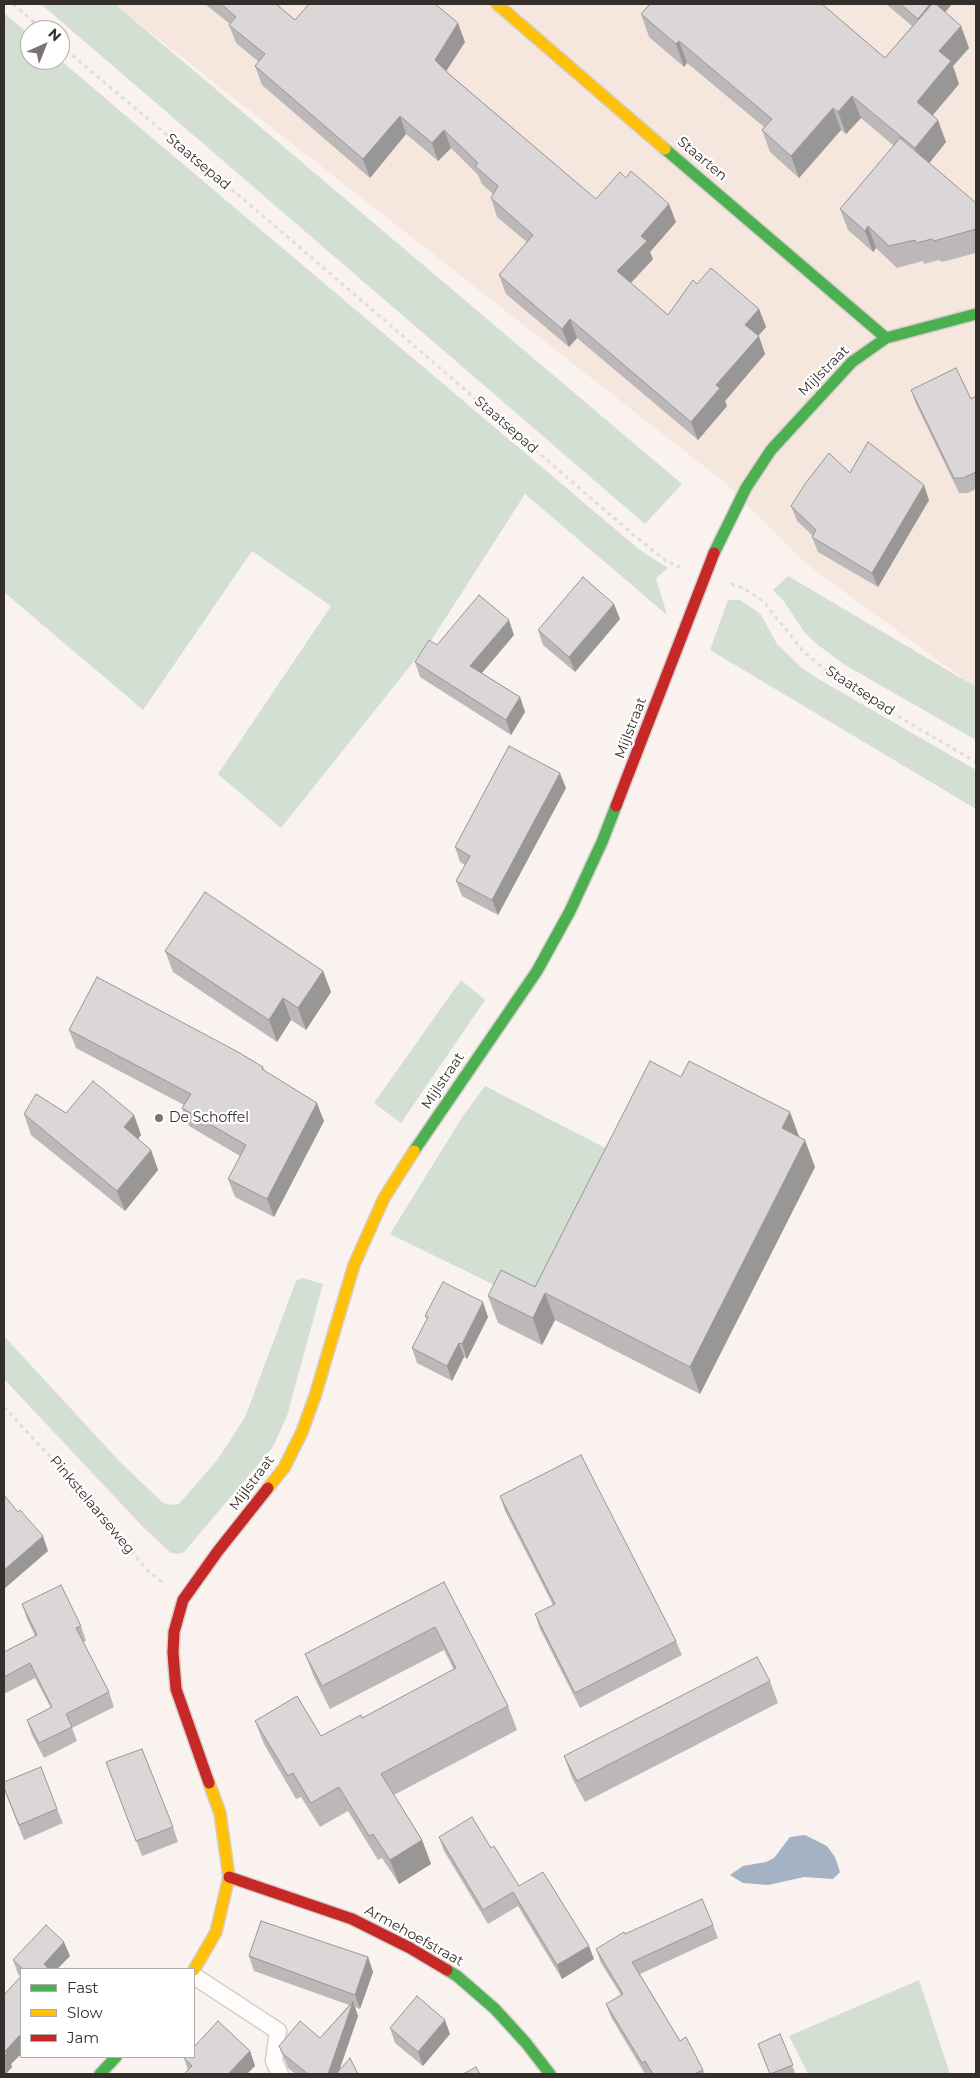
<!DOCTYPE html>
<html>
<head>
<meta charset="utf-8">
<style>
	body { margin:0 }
	#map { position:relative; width:980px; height:2078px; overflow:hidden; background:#faf2ee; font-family:Montserrat,sans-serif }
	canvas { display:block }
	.frame { position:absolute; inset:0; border:5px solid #352f2c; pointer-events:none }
	.legend { position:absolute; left:20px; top:1968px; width:175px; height:90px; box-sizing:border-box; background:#fff; border:1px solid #aeacab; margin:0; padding:6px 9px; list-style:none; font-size:15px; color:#352f2c }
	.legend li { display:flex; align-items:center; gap:10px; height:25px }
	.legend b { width:25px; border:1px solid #aeacab }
	.north { position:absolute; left:20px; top:20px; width:50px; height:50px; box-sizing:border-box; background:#fff; border:1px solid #aeacab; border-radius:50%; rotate:44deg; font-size:14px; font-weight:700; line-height:20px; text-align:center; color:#352f2c }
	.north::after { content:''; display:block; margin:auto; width:18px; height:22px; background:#7a7370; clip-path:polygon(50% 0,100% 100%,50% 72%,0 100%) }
</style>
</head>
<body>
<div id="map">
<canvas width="980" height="2078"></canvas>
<div class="frame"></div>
<ul class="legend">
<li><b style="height:6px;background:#4caf50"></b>Fast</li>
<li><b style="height:6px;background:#ffc107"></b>Slow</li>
<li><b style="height:6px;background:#c62828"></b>Jam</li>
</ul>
<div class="north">N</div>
</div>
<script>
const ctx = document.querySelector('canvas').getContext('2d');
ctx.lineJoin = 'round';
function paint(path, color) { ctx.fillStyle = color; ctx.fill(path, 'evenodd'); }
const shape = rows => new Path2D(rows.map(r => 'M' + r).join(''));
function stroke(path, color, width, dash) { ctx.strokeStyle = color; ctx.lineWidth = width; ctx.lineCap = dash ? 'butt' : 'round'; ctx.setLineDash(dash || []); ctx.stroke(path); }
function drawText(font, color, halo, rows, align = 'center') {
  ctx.font = font + ' Montserrat,sans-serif'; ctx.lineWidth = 4.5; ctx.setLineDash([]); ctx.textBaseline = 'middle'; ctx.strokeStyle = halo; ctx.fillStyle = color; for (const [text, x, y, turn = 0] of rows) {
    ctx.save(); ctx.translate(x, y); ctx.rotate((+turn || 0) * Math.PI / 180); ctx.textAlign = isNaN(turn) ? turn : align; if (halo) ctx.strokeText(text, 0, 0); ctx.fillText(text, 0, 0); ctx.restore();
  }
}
const built = shape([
	[114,4,976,4,976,688,805,563,724,482]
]);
const green = shape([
	[41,4,115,4,682,484,645,524],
	[4,13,30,35,30,60,60,60,641,551,668,568,656,578,667,615,525,494,434,636,281,828,218,774,331,606,252,551,143,710,4,592],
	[788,576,976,687,976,740,845,665,818,645,805,633,783,600,773,590],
	[728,600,740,600,755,610,761,615,777,644,801,667,815,677,976,770,976,809,710,650],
	[461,980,485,1000,401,1123,374,1103],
	[485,1086,652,1172,576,1325,390,1234,463,1116],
	[302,1278,323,1284,287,1416,273,1447,184,1552,177,1554,171,1553,143,1527,4,1379,4,1336,121,1463,163,1503,173,1505,179,1504,218,1459,245,1417,296,1281],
	[919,1980,950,2074,808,2074,789,2036]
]);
const water = shape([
	[805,1835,827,1846,835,1857,840,1872,833,1879,804,1877,768,1885,743,1883,730,1875,743,1866,766,1862,774,1858,790,1837]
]);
const path = shape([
	[13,4,43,30],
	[60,45,268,220,635,536,666,561,680,567],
	[731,584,743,588,763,601,803,651,841,683,976,762],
	[4,1407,96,1506,147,1570,162,1582]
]);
const lane = shape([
	[194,1976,278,2031,274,2061,280,2074]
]);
const fast = shape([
	[665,149,886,338],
	[714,553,746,488,771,450,852,362,886,338,976,314],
	[414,1151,537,971,570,911,602,842,616,806],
	[447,1970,457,1976,495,2009,526,2043,550,2074],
	[100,2074,116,2057]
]);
const slow = shape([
	[497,4,665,149],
	[268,1488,284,1468,302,1432,315,1396,354,1265,384,1198,414,1151],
	[194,1970,216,1932,229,1877,220,1813,209,1783]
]);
const jam = shape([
	[616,806,714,553],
	[209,1783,176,1689,173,1653,174,1632,183,1600,218,1551,268,1488],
	[229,1877,352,1919,410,1948,447,1970]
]);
const wall = shape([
	[205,4,276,4,295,20,465,42,446,71,596,199,676,222,650,252,653,259,631,283,668,315,697,284,759,309,766,327,758,336,765,354,725,401,727,406,698,440,577,338,569,347,506,294,499,275,527,242,497,217,491,198,493,194,482,184,478,175,451,148,438,161,406,134,370,178,262,85,255,66,259,62,236,43,229,25,230,24],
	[650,4,822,4,885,58,912,26,886,4,952,4,945,12,969,48,953,66,959,84,933,115,946,142,929,163,976,203,976,253,942,262,939,260,924,264,923,261,897,268,876,248,873,252,848,230,840,209,894,146,861,118,846,134,841,130,799,178,770,152,762,130,764,127,687,63,684,67,649,37,641,14],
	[911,390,971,399,976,396,976,489,968,493,959,493,916,404],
	[850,473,929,500,878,587,818,552,812,537,813,536,797,521,791,506],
	[620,619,575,672,543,645,538,630],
	[514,635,482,673,520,697,525,712,511,735,420,677,415,662,437,645],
	[566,788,498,915,462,896,456,881,465,865,460,862,455,847],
	[165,951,323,971,331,992,306,1030,291,1020,277,1042,173,972],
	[69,1030,263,1067,265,1071,324,1121,274,1217,235,1197,228,1179,240,1156,189,1126,182,1108,184,1105,76,1048],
	[66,1113,134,1115,141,1135,138,1139,151,1150,158,1170,125,1211,31,1135,24,1114],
	[799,1137,815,1167,700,1394,555,1320,542,1345,498,1323,488,1296,535,1287],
	[425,1316,488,1317,467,1359,464,1357,452,1381,417,1363,412,1348,427,1319],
	[500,1496,676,1641,682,1655,580,1708,540,1629,535,1614,553,1605,505,1511],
	[444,1582,508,1706,517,1730,394,1795,422,1840,431,1864,399,1884,382,1858,378,1860,348,1811,320,1827,301,1797,296,1799,264,1744,255,1721,321,1736,362,1718,454,1670,444,1650,330,1709,314,1677,305,1654],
	[22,1604,81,1626,86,1641,83,1642,109,1692,114,1707,72,1728,77,1741,44,1758,32,1735,27,1720,51,1708,35,1678,4,1694,4,1652,35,1636,27,1619],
	[770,1681,778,1703,585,1802,572,1778,564,1756],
	[106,1762,173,1827,178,1842,142,1856],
	[4,1789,57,1809,63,1823,24,1840],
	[439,1837,491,1848,519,1886,594,1959,562,1979,518,1906,488,1924,444,1851],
	[713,1925,718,1938,640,1974,680,2041,703,2070,705,2074,645,2074,611,2017,606,2004,621,1995,601,1963,596,1949,625,1934],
	[70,1956,57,1969,21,1969,21,2054,11,2064,12,2067,6,2074,4,2074,21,1977,18,1974,13,1960],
	[249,1956,368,1957,373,1972,360,2009,355,2007,358,2016,339,2071,358,2074,295,2074,288,2068,279,2046,320,2038,349,2005,254,1971],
	[390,2028,450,2034,423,2066,395,2043],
	[780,2034,795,2073,791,2074,769,2074],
	[250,2051,255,2066,188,2070,184,2058]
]);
const shadedWall = shape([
	[930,4,952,4,924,37,918,19],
	[458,23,465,42,441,79,435,60],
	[961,26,969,48,953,66,959,84,925,124,917,102,939,51],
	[679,41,687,63,684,67,676,44],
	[852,96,861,118,846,134,838,112],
	[833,108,841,130,799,178,791,156],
	[400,116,406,134,370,178,363,159],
	[938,120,946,142,923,171,915,148],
	[444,130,451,148,438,161,432,143],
	[669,204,676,222,650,252,653,259,624,290,617,271,641,236],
	[868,226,876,248,873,252,865,231],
	[759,309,766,327,752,343,745,325],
	[570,319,577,338,569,347,562,329],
	[759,336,765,354,725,401,727,406,698,440,691,422,716,385],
	[924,485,929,500,878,587,872,573],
	[614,604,620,619,575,672,569,657],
	[509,620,514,635,475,681,470,666],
	[520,697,525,712,511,735,506,720],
	[560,773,566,788,498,915,492,900],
	[323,971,331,992,306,1030,298,1008],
	[283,998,291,1020,277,1042,269,1020],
	[317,1103,324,1121,274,1217,267,1199],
	[790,1112,800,1139,782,1128],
	[134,1115,141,1135,131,1148,124,1127],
	[805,1140,815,1167,700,1394,690,1367],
	[151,1150,158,1170,125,1211,117,1191],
	[545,1293,555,1320,542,1345,533,1318],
	[483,1302,488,1317,467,1359,462,1344],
	[459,1343,464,1357,452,1381,447,1366],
	[43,1536,48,1551,4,1589,4,1570],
	[422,1840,431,1864,399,1884,390,1860],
	[64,1942,70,1956,57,1969,45,1969,44,1964],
	[589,1946,594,1959,562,1979,557,1965],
	[368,1957,373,1972,360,2009,355,1995],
	[353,2002,358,2016,338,2074,328,2074],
	[445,2020,450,2034,423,2066,418,2052],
	[21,2034,21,2054,11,2064,12,2067,6,2074,4,2074,4,2056,5,2051],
	[250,2051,255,2066,247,2074,228,2074]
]);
const building = shape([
	[221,4,276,4,295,20,309,4,435,4,458,23,435,60,450,75,596,199,620,172,626,178,631,171,669,204,641,236,647,241,617,271,668,315,693,280,697,284,711,268,759,309,745,325,759,336,716,385,720,388,691,422,570,319,562,329,499,275,533,235,491,198,498,186,475,166,478,163,444,130,432,143,400,116,363,159,255,66,265,54,229,25,236,17,221,4],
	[650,4,822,4,885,58,932,4,936,4,961,26,939,51,951,61,917,102,938,120,915,148,852,96,838,112,833,108,791,156,762,130,772,119,679,41,676,44,641,14,650,4],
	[900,4,930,4,918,19,900,4],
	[900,138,976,203,976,229,934,241,932,239,916,243,915,240,889,246,868,226,865,231,840,209,900,138],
	[956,368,971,399,976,396,976,472,963,478,954,478,911,390,956,368],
	[868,442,924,485,872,573,812,537,816,530,791,506,805,484,829,453,850,473,868,442],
	[583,577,614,604,569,657,538,630,583,577],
	[479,595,509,620,470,666,520,697,506,720,415,662,429,640,437,645,479,595],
	[509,746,560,773,492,900,456,881,470,856,455,847,509,746],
	[205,892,323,971,298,1008,283,998,269,1020,165,951,205,892],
	[97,977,238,1052,263,1067,262,1069,317,1103,267,1199,228,1179,246,1145,182,1108,191,1094,69,1030,97,977],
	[650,1061,681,1077,689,1061,790,1112,782,1128,805,1140,690,1367,545,1293,533,1318,488,1296,501,1270,535,1287,650,1061],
	[93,1081,134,1115,124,1127,151,1150,117,1191,24,1114,36,1094,66,1113,93,1081],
	[443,1282,483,1302,462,1344,459,1343,447,1366,412,1348,428,1317,425,1316,443,1282],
	[581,1455,676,1641,575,1693,535,1614,555,1604,500,1496,581,1455],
	[4,1495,18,1512,20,1510,43,1536,4,1570,4,1495],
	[444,1582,508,1706,381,1774,422,1840,390,1860,373,1834,369,1836,339,1787,311,1803,293,1773,288,1776,255,1721,297,1696,321,1736,361,1715,362,1718,456,1668,435,1627,322,1686,305,1654,444,1582],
	[61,1585,81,1626,76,1628,109,1692,66,1714,72,1727,39,1743,27,1720,52,1707,30,1663,4,1677,4,1652,37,1635,22,1604,61,1585],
	[757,1657,770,1681,577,1781,564,1756,757,1657],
	[142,1749,173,1827,136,1841,106,1762,142,1749],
	[41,1767,57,1809,19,1825,4,1788,4,1782,41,1767],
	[472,1817,491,1848,494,1846,519,1886,543,1872,589,1946,557,1965,513,1892,483,1910,439,1837,472,1817],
	[702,1899,713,1925,632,1962,680,2041,686,2037,703,2070,694,2074,653,2074,645,2061,642,2063,606,2004,623,1994,596,1949,624,1932,625,1934,702,1899],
	[261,1921,368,1957,355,1995,249,1956,261,1921],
	[46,1925,64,1942,44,1964,49,1969,23,1969,13,1960,46,1925],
	[21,1976,21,2034,5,2051,7,2053,4,2056,4,1995,21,1976],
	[417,1996,445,2020,418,2052,390,2028,417,1996],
	[353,2002,328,2074,308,2074,283,2054,279,2046,300,2021,320,2038,353,2002],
	[218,2021,250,2051,228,2074,184,2074,192,2066,184,2058,185,2057,194,2057,194,2047,218,2021],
	[780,2034,793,2065,770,2074,758,2044,780,2034],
	[350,2058,358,2074,336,2074,350,2058],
	[476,2067,480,2074,463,2074,476,2067]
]);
const markers = [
	[159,1118,5,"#7a7370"]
];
const streetNames = [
	["Staarten",702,159,40],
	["Staatsepad",198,162,40],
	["Mijlstraat",824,371,-45],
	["Staatsepad",506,425,41],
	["Staatsepad",860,691,33],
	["Mijlstraat",631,728,-69],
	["Mijlstraat",443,1081,-56],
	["Mijlstraat",252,1483,-53],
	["Pinkstelaarseweg",92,1505,50],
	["Armehoefstraat",414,1936,29]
];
const poiNames = [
	["De Schoffel",169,1118]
];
paint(built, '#f6e7de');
paint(green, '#d2dfd2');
paint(water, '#a5b2c3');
stroke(lane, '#d5cecb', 19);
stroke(fast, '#d5cecb', 14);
stroke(slow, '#d5cecb', 14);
stroke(jam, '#d5cecb', 14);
stroke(path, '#e0dedc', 3, [4, 4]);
stroke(lane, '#fefdfc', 16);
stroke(fast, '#4caf50', 11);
stroke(slow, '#ffc107', 11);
stroke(jam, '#c62828', 11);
paint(wall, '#bcb8b9');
paint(shadedWall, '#999696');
paint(building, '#dbd6d7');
stroke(building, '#999696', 1);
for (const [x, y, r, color] of markers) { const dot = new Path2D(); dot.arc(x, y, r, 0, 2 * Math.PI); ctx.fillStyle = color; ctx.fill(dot); stroke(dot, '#fff', 2); }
drawText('14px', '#352f2c', '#fff', streetNames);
drawText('14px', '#352f2c', '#fff', poiNames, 'left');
</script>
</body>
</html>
